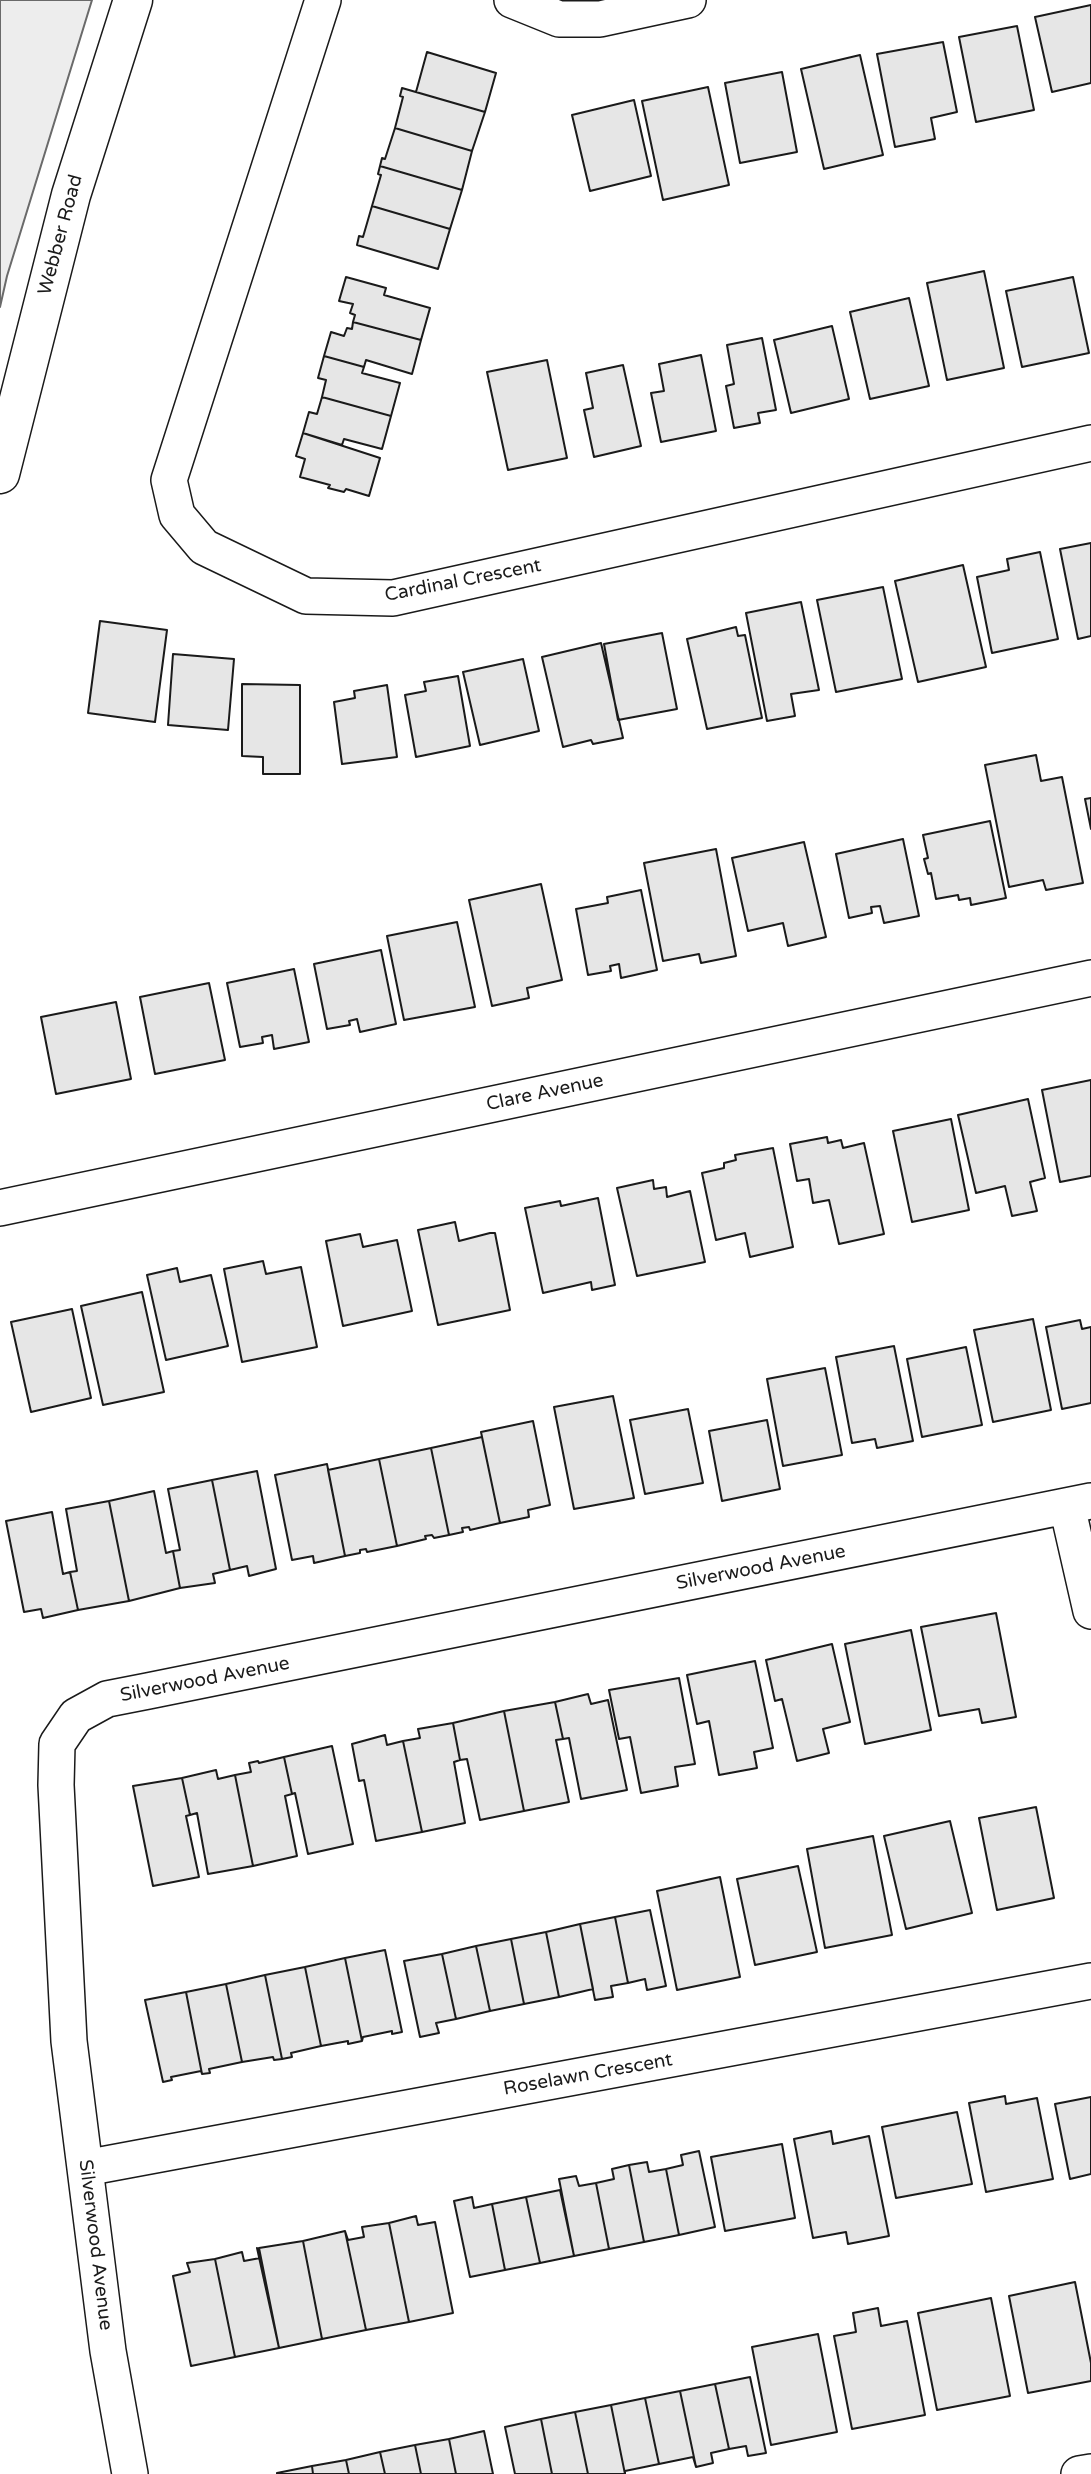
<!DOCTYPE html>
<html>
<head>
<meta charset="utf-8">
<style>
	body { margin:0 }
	canvas { display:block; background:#fff }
</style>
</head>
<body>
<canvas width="1091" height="2474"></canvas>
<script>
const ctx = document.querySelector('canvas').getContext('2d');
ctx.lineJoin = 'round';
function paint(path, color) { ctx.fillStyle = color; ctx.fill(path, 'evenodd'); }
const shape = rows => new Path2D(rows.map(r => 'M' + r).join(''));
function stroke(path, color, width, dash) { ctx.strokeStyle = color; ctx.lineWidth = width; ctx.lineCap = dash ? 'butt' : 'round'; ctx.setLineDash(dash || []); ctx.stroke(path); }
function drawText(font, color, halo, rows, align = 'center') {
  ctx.font = font + ' "Varela Round",sans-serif'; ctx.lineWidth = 5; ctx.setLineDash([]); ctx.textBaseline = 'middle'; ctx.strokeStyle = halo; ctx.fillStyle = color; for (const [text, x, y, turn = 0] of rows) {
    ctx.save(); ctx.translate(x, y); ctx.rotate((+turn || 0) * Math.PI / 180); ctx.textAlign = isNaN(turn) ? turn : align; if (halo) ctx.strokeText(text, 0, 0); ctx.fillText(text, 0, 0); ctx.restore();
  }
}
const built = shape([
	[0,0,92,0,7,276,0,307,0,0]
]);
const building = shape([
	[1091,5,1091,83,1052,92,1035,17,1091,5],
	[1017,26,1034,110,976,122,959,37,1017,26],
	[943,42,957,112,931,118,935,139,895,147,877,54,943,42],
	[427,52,496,73,485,112,416,92,427,52],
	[860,55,883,155,824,169,801,69,860,55],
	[782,72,797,152,740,163,725,83,782,72],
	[708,87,729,185,663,200,642,101,708,87],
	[402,88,485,112,472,151,395,128,403,97,400,96,402,88],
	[634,100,651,176,590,191,572,115,634,100],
	[395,128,472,151,462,190,380,166,382,158,385,159,395,128],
	[380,166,462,190,450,229,372,206,381,175,378,174,380,166],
	[372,206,450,229,438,269,357,245,359,236,363,237,372,206],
	[984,271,1004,368,947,380,927,283,984,271],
	[346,277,386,288,384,295,430,308,421,340,353,322,355,315,350,313,353,304,339,301,346,277],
	[1073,277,1089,353,1022,367,1006,291,1073,277],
	[909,298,929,386,870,399,850,312,909,298],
	[353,322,421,340,412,374,366,360,364,367,324,356,331,332,344,336,347,328,352,329,353,322],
	[832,326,849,399,791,413,774,340,832,326],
	[762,338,776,410,758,413,760,423,734,428,726,386,734,384,727,345,762,338],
	[701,355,716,431,661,442,651,393,664,391,659,364,701,355],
	[324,356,364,367,362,373,400,383,391,416,322,397,326,380,318,378,324,356],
	[547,360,567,458,508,470,487,372,547,360],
	[623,365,641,446,594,457,584,410,593,408,586,373,623,365],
	[322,397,391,416,382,449,344,439,342,445,303,433,309,412,317,414,322,397],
	[303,433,380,458,369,496,346,489,344,492,328,488,330,485,300,477,305,459,296,456,303,433],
	[1091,543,1091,636,1078,639,1060,549,1091,543],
	[1040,552,1058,639,992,653,977,577,1009,570,1007,559,1040,552],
	[963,565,986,667,918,682,895,581,963,565],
	[883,587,902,679,836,692,817,600,883,587],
	[801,602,819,690,791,694,795,716,767,721,746,613,801,602],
	[100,621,167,630,155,722,88,713,100,621],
	[736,627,738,636,745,635,762,718,707,729,687,639,736,627],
	[662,633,677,709,618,720,604,644,662,633],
	[601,643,623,738,593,744,591,740,563,747,542,657,601,643],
	[173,654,234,659,228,730,168,725,173,654],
	[523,659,539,731,480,745,463,672,523,659],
	[458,676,470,746,416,757,405,695,426,691,424,682,458,676],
	[242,684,300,685,300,774,263,774,263,757,242,756,242,684],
	[387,685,397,757,342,764,334,702,355,698,354,691,387,685],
	[1036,755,1041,781,1062,777,1083,883,1046,890,1043,880,1009,887,985,765,1036,755],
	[1091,798,1091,829,1085,799,1091,798],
	[990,821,1006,898,971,905,970,898,959,900,958,895,936,899,931,873,928,874,924,859,928,858,923,835,990,821],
	[903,839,919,916,884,923,880,906,871,907,872,913,849,918,836,854,903,839],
	[804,842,826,937,788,946,783,923,748,931,732,858,804,842],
	[716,849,736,956,701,963,699,954,663,961,644,863,716,849],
	[541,884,562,980,527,988,529,998,492,1006,469,900,541,884],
	[641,890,657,970,621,978,619,964,610,966,611,971,588,975,576,909,608,903,607,897,641,890],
	[457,922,475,1007,404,1020,387,936,457,922],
	[381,950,396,1024,360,1032,357,1019,349,1021,350,1025,327,1029,314,964,381,950],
	[294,969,309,1042,274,1049,272,1035,262,1037,263,1043,240,1047,227,983,294,969],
	[209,983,225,1060,155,1074,140,997,209,983],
	[116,1002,131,1079,56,1094,41,1017,116,1002],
	[1091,1080,1091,1176,1060,1182,1042,1090,1091,1080],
	[1028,1099,1045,1178,1030,1182,1037,1211,1012,1216,1005,1186,976,1193,958,1115,1028,1099],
	[951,1119,969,1210,912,1222,893,1131,951,1119],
	[827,1137,828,1143,841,1140,843,1148,864,1143,884,1234,839,1244,829,1200,813,1203,809,1179,797,1181,790,1144,827,1137],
	[773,1148,793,1247,750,1257,745,1233,716,1240,702,1173,724,1168,724,1163,736,1160,735,1155,773,1148],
	[653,1180,654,1189,666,1187,667,1197,690,1191,705,1262,637,1276,617,1188,653,1180],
	[598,1198,615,1285,592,1290,591,1282,543,1293,525,1208,560,1201,561,1206,598,1198],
	[455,1222,459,1241,490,1233,495,1233,510,1310,438,1325,418,1230,455,1222],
	[360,1234,363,1247,397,1240,412,1311,343,1326,326,1241,360,1234],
	[263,1261,266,1274,301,1267,317,1347,242,1362,224,1269,263,1261],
	[177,1268,180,1282,211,1275,228,1346,166,1360,147,1275,177,1268],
	[142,1292,164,1392,103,1405,81,1306,142,1292],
	[72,1309,91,1398,31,1412,11,1322,72,1309],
	[1033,1319,1051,1410,993,1422,974,1330,1033,1319],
	[1080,1320,1082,1329,1091,1327,1091,1403,1062,1409,1046,1327,1080,1320],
	[894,1346,913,1441,877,1448,875,1439,852,1443,836,1357,894,1346],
	[966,1347,982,1425,922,1437,907,1359,966,1347],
	[825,1368,842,1455,783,1466,767,1379,825,1368],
	[613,1396,634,1498,574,1509,554,1407,613,1396],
	[688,1409,703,1483,645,1494,630,1420,688,1409],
	[767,1420,780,1489,722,1501,709,1431,767,1420],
	[533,1421,550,1505,528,1510,529,1517,500,1523,481,1432,533,1421],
	[482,1437,500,1523,470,1530,469,1527,462,1528,463,1532,449,1535,431,1448,482,1437],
	[431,1448,449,1535,434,1538,432,1535,425,1536,426,1539,397,1546,379,1459,431,1448],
	[379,1459,397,1546,367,1552,366,1549,360,1550,360,1553,345,1556,328,1470,379,1459],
	[327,1464,345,1556,314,1563,313,1556,292,1560,275,1475,327,1464],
	[257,1471,276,1569,249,1576,247,1566,230,1570,212,1480,257,1471],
	[212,1480,230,1570,213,1574,215,1583,180,1588,173,1551,180,1550,168,1489,212,1480],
	[154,1491,166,1553,173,1551,180,1588,129,1601,109,1501,154,1491],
	[109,1501,129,1601,78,1610,70,1572,77,1571,66,1509,109,1501],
	[52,1512,63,1574,70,1572,78,1610,43,1618,41,1609,24,1612,6,1521,52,1512],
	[996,1613,1016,1717,982,1723,979,1709,939,1716,921,1627,996,1613],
	[911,1630,931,1730,865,1744,845,1644,911,1630],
	[832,1644,850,1722,823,1729,829,1753,797,1761,782,1699,775,1701,766,1660,832,1644],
	[755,1661,773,1748,754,1752,757,1768,719,1775,709,1721,697,1724,687,1675,755,1661],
	[679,1678,695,1764,675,1767,678,1786,641,1793,630,1737,619,1739,609,1690,679,1678],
	[588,1694,591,1704,608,1700,627,1790,581,1799,569,1738,563,1739,555,1702,588,1694],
	[555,1702,563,1739,556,1740,569,1802,524,1811,504,1711,555,1702],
	[504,1711,524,1811,480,1820,467,1759,460,1760,453,1723,504,1711],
	[453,1723,460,1760,454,1762,465,1823,422,1832,403,1741,420,1738,418,1729,453,1723],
	[385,1735,387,1745,403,1741,422,1832,376,1841,364,1780,359,1781,352,1744,385,1735],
	[332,1746,353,1844,308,1854,295,1793,292,1794,284,1757,332,1746],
	[284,1757,292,1794,285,1796,297,1856,253,1866,235,1775,251,1772,249,1763,258,1761,259,1763,284,1757],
	[216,1770,218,1779,235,1775,253,1866,208,1874,197,1813,190,1815,182,1778,216,1770],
	[182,1778,190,1815,186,1816,199,1877,153,1886,133,1786,182,1778],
	[1036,1807,1054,1898,997,1910,979,1818,1036,1807],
	[950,1821,972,1913,906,1929,884,1836,950,1821],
	[873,1836,892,1935,825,1948,807,1849,873,1836],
	[798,1866,817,1952,755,1965,737,1879,798,1866],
	[720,1877,740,1977,677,1990,657,1891,720,1877],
	[650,1910,666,1986,647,1990,645,1979,628,1983,615,1917,650,1910],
	[615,1917,628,1983,611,1986,613,1997,595,2000,580,1924,615,1917],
	[580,1924,593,1989,559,1997,546,1932,580,1924],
	[546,1932,559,1997,524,2004,511,1939,546,1932],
	[511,1939,524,2004,490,2011,476,1946,511,1939],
	[476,1946,490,2011,456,2019,442,1954,476,1946],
	[385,1950,402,2032,392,2034,392,2031,363,2037,362,2041,345,1958,385,1950],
	[442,1954,456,2019,436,2023,439,2033,420,2037,404,1961,442,1954],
	[345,1958,362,2041,348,2044,348,2041,321,2046,305,1967,345,1958],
	[305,1967,321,2046,291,2053,292,2057,282,2059,265,1975,305,1967],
	[265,1975,282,2059,274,2060,273,2057,242,2062,226,1984,265,1975],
	[226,1984,242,2062,209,2069,210,2073,202,2074,186,1992,226,1984],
	[186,1992,202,2074,201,2071,171,2077,172,2080,163,2082,145,2000,186,1992],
	[1005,2096,1006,2104,1037,2098,1053,2179,986,2192,969,2103,1005,2096],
	[1091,2097,1091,2174,1070,2179,1055,2104,1091,2097],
	[957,2112,972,2184,896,2198,882,2127,957,2112],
	[831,2131,833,2144,869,2136,889,2236,848,2244,846,2232,813,2238,794,2139,831,2131],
	[782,2144,795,2218,725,2231,711,2157,782,2144],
	[699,2151,715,2227,679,2235,666,2169,683,2165,681,2155,699,2151],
	[647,2162,649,2172,666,2169,679,2235,644,2242,629,2165,647,2162],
	[629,2165,644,2242,609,2249,596,2183,614,2179,612,2169,629,2165],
	[576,2176,579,2186,596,2183,609,2249,574,2256,559,2179,576,2176],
	[560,2190,574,2256,540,2263,526,2197,560,2190],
	[472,2197,474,2208,492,2204,505,2270,470,2277,454,2201,472,2197],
	[526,2197,540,2263,505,2270,492,2204,526,2197],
	[416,2216,418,2225,435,2222,453,2313,409,2322,389,2223,416,2216],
	[389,2223,409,2322,366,2330,345,2231,348,2240,364,2237,362,2227,389,2223],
	[345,2231,366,2330,322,2339,303,2241,345,2231],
	[303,2241,322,2339,279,2348,259,2248,303,2241],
	[257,2248,279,2348,235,2357,215,2259,242,2252,244,2261,260,2258,257,2248],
	[215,2259,235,2357,191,2366,173,2276,190,2272,187,2263,215,2259],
	[1075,2282,1091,2363,1091,2381,1028,2393,1009,2296,1075,2282],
	[991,2298,1010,2396,937,2410,918,2313,991,2298],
	[878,2308,881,2326,907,2321,925,2415,852,2429,834,2336,856,2332,853,2313,878,2308],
	[818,2334,837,2432,771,2445,752,2347,818,2334],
	[750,2377,766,2453,748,2456,746,2446,729,2449,715,2384,750,2377],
	[715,2384,729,2449,711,2453,713,2463,696,2467,680,2391,715,2384],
	[680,2391,696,2467,693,2457,659,2464,645,2398,680,2391],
	[645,2398,659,2464,625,2471,625,2474,611,2405,645,2398],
	[611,2405,625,2474,588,2474,575,2412,611,2405],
	[575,2412,588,2474,552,2474,541,2419,575,2412],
	[541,2419,552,2474,515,2474,505,2427,541,2419],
	[484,2431,493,2474,456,2474,449,2439,484,2431],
	[449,2439,456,2474,421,2474,415,2445,449,2439],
	[415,2445,421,2474,385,2474,380,2452,415,2445],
	[380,2452,385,2474,349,2474,346,2460,380,2452],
	[346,2460,349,2474,313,2474,312,2466,346,2460],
	[312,2466,313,2474,277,2474,277,2473,312,2466]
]);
const minor = shape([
	[323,0,169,480,177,515,204,547,306,596,393,598,1091,443],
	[512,0,559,19,600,19,688,0],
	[0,1208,1091,978],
	[1067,1506,1091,1611],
	[85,2168,1091,1981],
	[130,2474,108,2351,69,2041,56,1785,57,1744,76,1716,107,1699,148,1691,1091,1501],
	[1079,2474,1091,2472]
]);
const secondary = shape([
	[0,474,71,195,133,0]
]);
const streetNames = [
	["Webber Road",61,235,-75],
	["Cardinal Crescent",463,581,-11],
	["Clare Avenue",545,1093,-12],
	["Silverwood Avenue",761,1568,-11],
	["Silverwood Avenue",205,1680,-11],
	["Roselawn Crescent",588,2075,-10],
	["Silverwood Avenue",95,2245,83]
];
paint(built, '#ededed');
stroke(built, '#6a6a6a', 2);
paint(building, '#e6e6e6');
stroke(building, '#1a1a1a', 2);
stroke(minor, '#1a1a1a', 38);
stroke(secondary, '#1a1a1a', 41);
stroke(minor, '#fff', 35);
stroke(secondary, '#fff', 38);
drawText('19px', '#1a1a1a', '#fff', streetNames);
</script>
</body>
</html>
